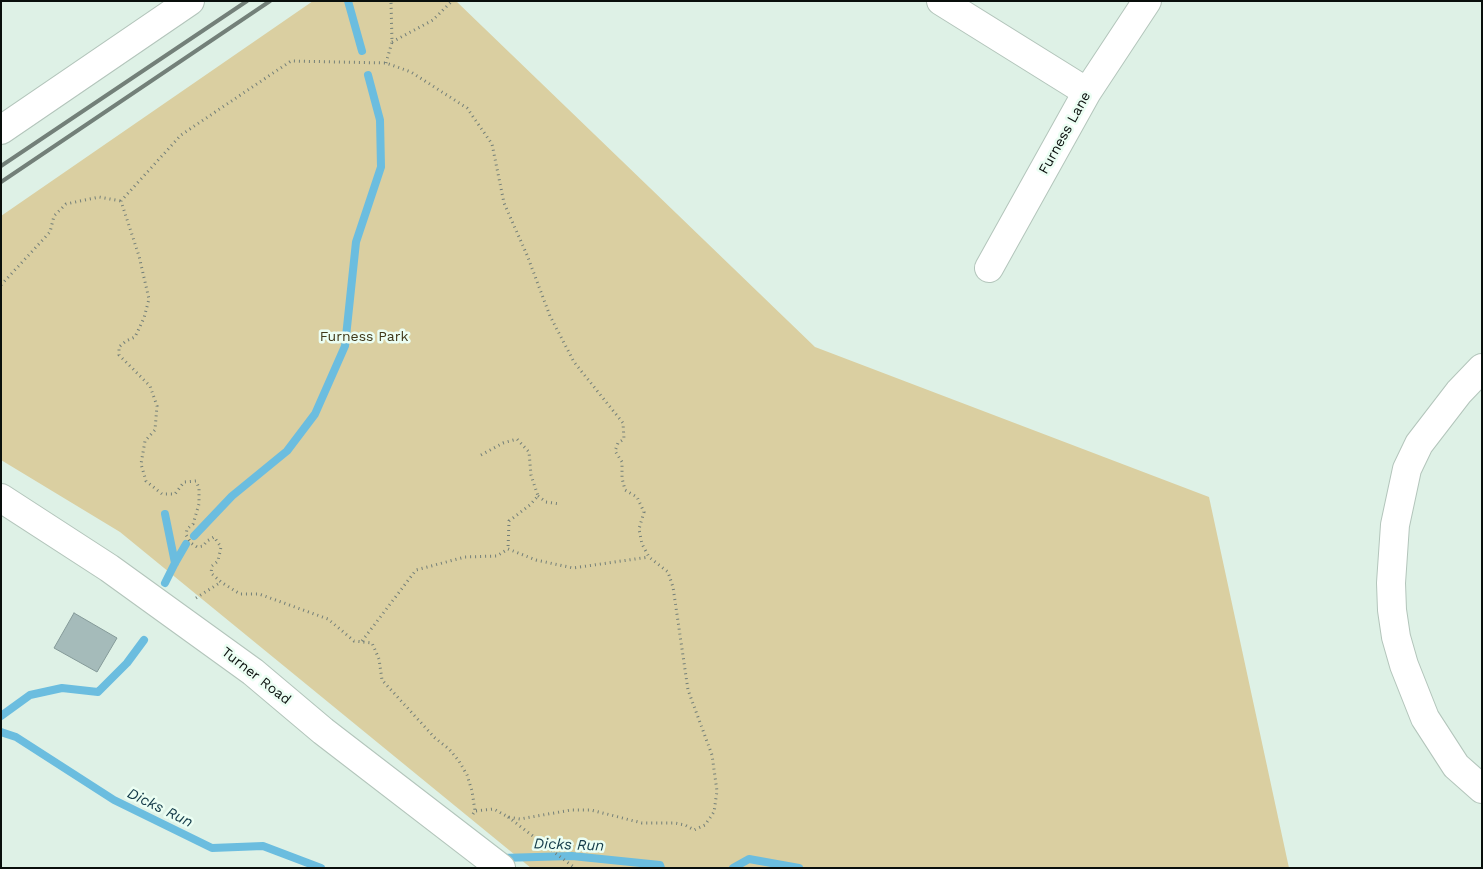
<!DOCTYPE html>
<html>
<head>
<meta charset="utf-8">
<style>
	body { margin:0 }
	#map { position:relative; width:1483px; height:869px; overflow:hidden; background:#def1e6; font-family:"Work Sans",sans-serif }
	canvas { display:block }
	.frame { position:absolute; inset:0; border:2px solid #090f0c; pointer-events:none }
</style>
</head>
<body>
<div id="map">
<canvas width="1483" height="869"></canvas>
<div class="frame"></div>
</div>
<script>
const ctx = document.querySelector('canvas').getContext('2d');
ctx.lineJoin = 'round';
function paint(path, color) { ctx.fillStyle = color; ctx.fill(path, 'evenodd'); }
const shape = rows => new Path2D(rows.map(r => 'M' + r).join(''));
function stroke(path, color, width, dash) { ctx.strokeStyle = color; ctx.lineWidth = width; ctx.lineCap = dash ? 'butt' : 'round'; ctx.setLineDash(dash || []); ctx.stroke(path); }
function drawText(font, color, halo, rows, align = 'center') {
  ctx.font = font + ' "Work Sans",sans-serif'; ctx.lineWidth = 5; ctx.setLineDash([]); ctx.textBaseline = 'middle'; ctx.strokeStyle = halo; ctx.fillStyle = color; for (const [text, x, y, turn = 0] of rows) {
    ctx.save(); ctx.translate(x, y); ctx.rotate((+turn || 0) * Math.PI / 180); ctx.textAlign = isNaN(turn) ? turn : align; if (halo) ctx.strokeText(text, 0, 0); ctx.fillText(text, 0, 0); ctx.restore();
  }
}
const green = shape([
	[313,1,456,1,815,347,1209,497,1289,868,531,868,120,532,1,460,1,216]
]);
const stream = shape([
	[348,1,362,51],
	[165,514,175,563],
	[194,536,232,496,287,451,315,414,345,346,356,242,381,167,380,120,368,75],
	[165,583,175,563,186,544],
	[1,716,30,695,62,688,98,692,127,663,144,640],
	[1,732,16,737,114,800,212,848,263,846,321,868],
	[501,858,572,856,660,865,661,868],
	[733,868,749,859,799,868]
]);
const building = shape([
	[74,613,117,638,97,672,54,648,74,613]
]);
const path = shape([
	[392,42,433,20,452,1],
	[386,63,392,42,391,1],
	[1,285,50,232,54,216,66,204,99,197,121,201],
	[481,455,503,443,517,439,529,452,531,475,538,496,530,505,509,521,508,549],
	[538,496,546,502,560,504],
	[196,598,221,582],
	[362,641,416,570,465,557,497,556,508,549,536,560,573,568,649,557],
	[473,814,475,811,472,791,467,775,459,761,449,749,435,738,382,680,379,659,372,643,354,641,328,619,259,594,240,594,221,582,211,573,212,566,218,561,221,547,214,537,207,541,203,546,197,547,191,543,186,535,187,529,193,524,199,504,199,488,196,481,184,482,175,494,162,494,146,481,141,464,145,441,155,430,157,406,150,386,119,355,119,347,126,341,135,337,144,318,149,299,139,256,121,201,181,135,291,61,386,63,411,72,467,108,492,144,504,203,527,255,550,316,574,362,623,423,624,439,618,443,615,451,622,462,622,478,625,490,637,497,644,512,639,529,642,544,649,557,668,572,673,587,688,690,712,755,717,791,714,812,705,825,694,830,685,825,675,823,642,823,591,810,571,810,520,819,508,817,494,809,475,811],
	[508,817,575,868]
]);
const minor = shape([
	[941,1,1087,92],
	[1,130,190,1],
	[989,268,1087,92,1147,1],
	[1482,368,1459,392,1419,444,1407,469,1395,525,1391,583,1392,610,1396,637,1404,665,1425,718,1456,766,1482,789],
	[1,498,109,568,253,672,323,731,501,868]
]);
const rail = shape([
	[1,166,247,1],
	[1,182,270,1]
]);
const streetNames = [
	["Furness Lane",1065,133,-61],
	["Turner Road",256,676,38]
];
const parkNames = [
	["Furness Park",364,337]
];
const waterNames = [
	["Dicks Run",160,808,26],
	["Dicks Run",569,845,2]
];
paint(green, '#dacfa1');
stroke(stream, '#6bbddf', 8);
paint(building, '#a5bbba');
stroke(building, '#849998', 1);
stroke(minor, '#b3c5bb', 30);
stroke(path, '#737f78', 3, [1, 4]);
stroke(minor, '#fff', 28);
stroke(rail, '#738079', 4);
drawText('14px', '#090f0c', '#ebfef3', streetNames);
drawText('14px', '#3f3718', '#ebfef3', parkNames);
drawText('italic 15px', '#133a48', '#ebfef3', waterNames);
</script>
</body>
</html>
